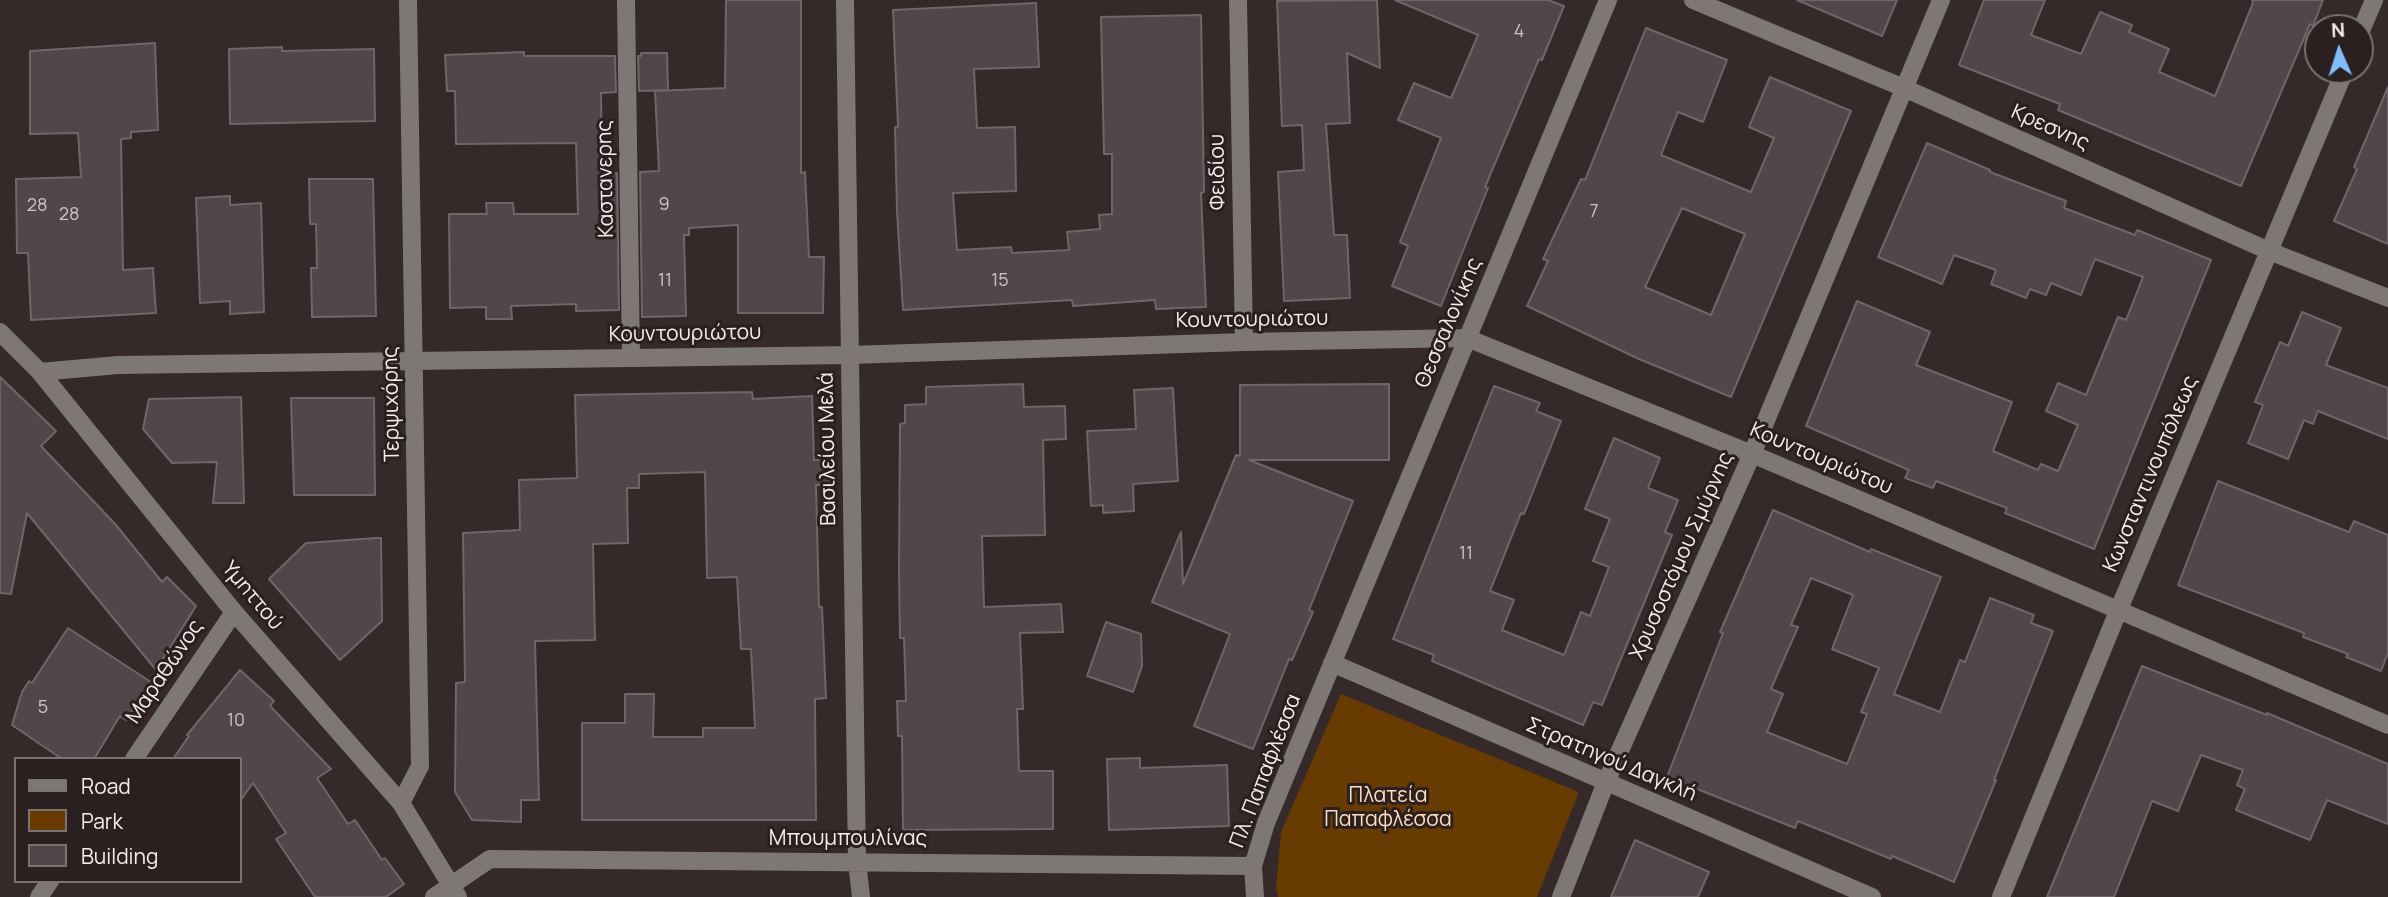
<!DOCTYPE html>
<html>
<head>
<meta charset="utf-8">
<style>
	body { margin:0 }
	#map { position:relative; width:2388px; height:897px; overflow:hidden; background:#35292a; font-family:Manrope,sans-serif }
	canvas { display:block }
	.legend { position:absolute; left:14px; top:757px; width:228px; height:126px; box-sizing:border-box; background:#2b2020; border:2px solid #7c7272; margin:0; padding:9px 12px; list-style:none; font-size:21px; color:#f5eded }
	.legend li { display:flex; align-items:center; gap:14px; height:35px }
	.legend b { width:35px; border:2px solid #7c7272 }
	.north { position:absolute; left:2304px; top:14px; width:70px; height:70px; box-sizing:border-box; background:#2b2020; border:2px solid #7c7272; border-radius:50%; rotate:357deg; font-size:19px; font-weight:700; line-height:28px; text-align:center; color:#f5eded }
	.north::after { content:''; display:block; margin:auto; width:24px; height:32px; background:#80bdfa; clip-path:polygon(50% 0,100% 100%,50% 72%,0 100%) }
</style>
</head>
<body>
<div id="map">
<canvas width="2388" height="897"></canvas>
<ul class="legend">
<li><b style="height:9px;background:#7d7775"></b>Road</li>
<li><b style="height:19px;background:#673b01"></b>Park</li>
<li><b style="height:19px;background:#52464b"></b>Building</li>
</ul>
<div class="north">N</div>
</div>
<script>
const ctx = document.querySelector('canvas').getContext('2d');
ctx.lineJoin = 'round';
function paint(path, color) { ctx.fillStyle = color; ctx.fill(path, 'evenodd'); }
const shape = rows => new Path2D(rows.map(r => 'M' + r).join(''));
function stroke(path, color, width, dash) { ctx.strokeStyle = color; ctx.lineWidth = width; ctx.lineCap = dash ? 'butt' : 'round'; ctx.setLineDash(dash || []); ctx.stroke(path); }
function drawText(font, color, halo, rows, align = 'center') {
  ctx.font = font + ' Manrope,sans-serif'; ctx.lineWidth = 6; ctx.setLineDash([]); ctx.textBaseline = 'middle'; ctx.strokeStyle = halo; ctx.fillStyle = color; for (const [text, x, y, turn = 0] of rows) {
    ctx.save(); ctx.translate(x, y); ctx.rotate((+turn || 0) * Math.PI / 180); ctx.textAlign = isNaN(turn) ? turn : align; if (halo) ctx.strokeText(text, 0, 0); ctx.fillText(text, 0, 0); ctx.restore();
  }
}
const green = shape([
	[1341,694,1579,792,1537,897,1278,897,1276,888,1281,832]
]);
const building = shape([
	[726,0,801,0,801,173,805,172,809,257,824,257,823,313,738,313,738,225,689,228,689,235,684,235,686,316,642,317,640,172,659,171,655,91,725,88,726,0],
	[1377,0,1380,68,1347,53,1350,123,1326,124,1334,235,1347,235,1350,298,1284,301,1278,172,1304,170,1302,125,1282,126,1277,1,1377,0],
	[1395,0,1548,0,1564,6,1542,60,1539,59,1485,187,1488,188,1441,306,1392,286,1408,246,1400,242,1441,138,1398,120,1414,83,1451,98,1478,35,1395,0],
	[1797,0,1897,0,1882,36,1797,0],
	[1984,0,2045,0,2031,35,2081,54,2100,12,2132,25,2129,32,2169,49,2159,72,2215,96,2253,3,2252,0,2323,0,2313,26,2310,24,2241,186,2058,110,2060,104,1959,65,1984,0],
	[1036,3,1039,67,974,69,977,128,1015,127,1016,191,953,193,957,250,1011,247,1012,253,1069,250,1067,232,1100,229,1099,215,1112,214,1112,154,1104,154,1101,17,1201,15,1204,192,1201,193,1206,307,1156,309,1155,300,1073,306,1072,300,903,310,897,211,895,127,898,127,893,10,1036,3],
	[1646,28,1727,60,1703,122,1678,112,1661,155,1751,192,1774,138,1749,127,1770,77,1851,111,1731,397,1639,359,1527,306,1548,261,1543,259,1581,179,1585,180,1646,28],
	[1682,208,1745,234,1711,315,1645,287,1682,208],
	[155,43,158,130,131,132,131,138,121,139,123,270,153,268,156,313,31,320,28,253,17,253,16,179,81,177,78,133,30,134,30,51,155,43],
	[282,47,282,51,374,49,375,121,230,124,229,49,282,47],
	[524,52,524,56,615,56,616,92,601,93,602,173,617,173,619,310,576,311,576,304,511,306,512,319,486,319,486,307,450,308,449,214,487,214,486,203,513,203,514,214,578,214,576,143,456,144,455,91,447,91,445,55,524,52],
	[641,53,667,53,668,90,639,91,638,56,641,56,641,53],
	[2388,87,2388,244,2334,221,2357,169,2354,167,2388,87],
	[1927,143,1990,170,1990,172,2066,201,2064,208,2135,235,2137,230,2211,260,2094,549,2005,513,2007,508,1936,481,1933,488,1905,478,1909,470,1806,426,1857,301,1930,332,1916,365,2012,402,1993,451,2038,470,2041,464,2058,471,2078,425,2046,411,2058,383,2086,395,2118,317,2126,320,2143,277,2095,259,2081,295,2051,283,2046,295,2030,289,2026,298,1991,284,1996,270,1954,255,1942,284,1878,257,1927,143],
	[309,179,373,179,376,316,312,317,311,268,317,268,316,224,310,224,309,179],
	[230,196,230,205,261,203,264,312,230,314,230,301,200,303,196,198,230,196],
	[2302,312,2341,328,2326,365,2388,388,2388,439,2318,411,2313,424,2304,420,2288,459,2248,443,2263,405,2255,402,2280,342,2288,346,2302,312],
	[0,377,56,431,41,446,116,525,162,582,167,577,196,606,156,670,27,513,11,594,0,593,0,377],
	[1023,384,1024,407,1065,406,1066,439,1043,440,1045,535,982,536,984,607,1061,604,1063,632,1020,633,1023,709,1017,709,1019,771,1053,771,1053,829,903,830,902,736,898,736,897,701,906,701,904,638,900,638,899,570,900,424,905,423,905,405,926,404,926,387,1023,384],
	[1389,384,1389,460,1249,460,1353,501,1309,610,1313,612,1292,660,1289,659,1253,749,1194,726,1230,634,1152,602,1181,532,1183,584,1236,455,1240,456,1240,385,1389,384],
	[1494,386,1540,403,1536,411,1561,421,1524,514,1521,513,1490,591,1514,600,1502,630,1564,655,1581,612,1590,616,1609,567,1593,561,1610,519,1585,509,1614,438,1660,458,1648,488,1678,500,1665,532,1672,535,1602,705,1593,702,1583,725,1432,661,1434,655,1393,639,1494,386],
	[1173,388,1178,481,1133,484,1134,511,1103,513,1103,505,1091,506,1087,431,1136,429,1134,390,1173,388],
	[752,392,753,399,812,396,814,460,830,459,830,484,816,485,819,607,822,607,826,698,815,699,816,820,582,820,582,723,625,723,625,694,654,694,653,737,703,737,703,728,755,728,751,649,741,649,737,577,707,578,705,472,639,474,639,488,627,488,628,543,593,544,595,640,535,641,539,800,521,800,521,822,472,820,455,792,456,683,465,682,463,533,520,530,519,480,577,478,575,395,752,392],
	[241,397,244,503,213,503,217,462,172,463,143,429,149,399,241,397],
	[291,398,374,398,375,495,294,495,291,398],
	[2218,481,2349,532,2354,521,2388,535,2388,653,2381,671,2346,657,2348,654,2303,637,2304,633,2178,585,2218,481],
	[1773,510,1870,552,1871,549,1941,577,1894,694,1940,712,1960,660,1965,662,1990,598,2034,615,2031,623,2053,631,1994,780,1996,780,1954,882,1892,856,1891,859,1798,821,1795,828,1667,777,1723,633,1720,632,1773,510],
	[1811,578,1853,595,1832,649,1879,668,1861,712,1867,714,1847,764,1767,732,1783,694,1771,689,1798,627,1791,625,1811,578],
	[376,538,381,538,382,621,340,660,269,579,306,543,376,538],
	[1106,622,1141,634,1142,666,1133,692,1087,676,1106,622],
	[68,628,151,682,126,720,120,716,94,759,62,759,12,725,22,692,29,681,32,683,68,628],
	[2142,666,2267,715,2267,713,2388,764,2388,824,2327,800,2310,840,2236,810,2245,789,2237,785,2243,770,2201,755,2178,811,2152,801,2114,897,2047,897,2142,666],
	[240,670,274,701,270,706,331,769,317,778,348,824,355,820,382,860,385,858,404,884,386,897,315,897,276,839,286,833,253,783,240,801,240,759,173,759,189,736,187,735,240,670],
	[1140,758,1140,768,1227,765,1229,826,1109,830,1107,759,1140,758],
	[1635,840,1709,872,1698,897,1611,897,1635,840]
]);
const minor = shape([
	[626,0,631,357],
	[845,0,857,862,861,897],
	[1238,0,1244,342],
	[1693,0,1904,88,2269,251,2388,298],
	[2360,33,2374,0],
	[0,332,40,372,234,612,401,803,458,897],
	[40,372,118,365,850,355,1244,342,1467,338,1752,454,2388,725],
	[1332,663,1872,897],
	[134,759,234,612],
	[401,803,420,766,408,0],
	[39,897,50,881],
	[434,897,490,859,1253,866],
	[1255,897,1253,866,1266,823,1608,0],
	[1561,897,1606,782,1752,454,1941,0],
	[2001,897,2119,609,2345,70]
]);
const numberNames = [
	["4",1519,32],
	["9",664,205],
	["28",37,206],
	["7",1594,212],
	["28",69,215],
	["11",665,281],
	["15",1000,281],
	["11",1466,554],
	["5",43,708],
	["10",236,721]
];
const streetNames = [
	["Κρεσνης",2050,128,24],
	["Φειδίου",1218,172,-91],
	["Καστανερης",606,179,-91],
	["Κουντουριώτου",1252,320,-1],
	["Θεσσαλονίκης",1449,323,-67],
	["Κουντουριώτου",685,334,-1],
	["Τερψιχόρης",392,404,-91],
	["Βασιλείου Μελά",828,449,-91],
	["Κουντουριώτου",1821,459,23],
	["Κωνσταντινουπόλεως",2151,474,-67],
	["Χρυσοστόμου Σμύρνης",1682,556,-66],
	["Υμηττού",252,596,50],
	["Μαραθώνος",165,672,-56],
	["Στρατηγού Δαγκλή",1611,760,23],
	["Πλ. Παπαφλέσσα",1266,771,-69],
	["Μπουμπουλίνας",848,839]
];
const parkNames = [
	["Πλατεία",1388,796],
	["Παπαφλέσσα",1388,820]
];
paint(green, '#673b01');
paint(building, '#52464b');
stroke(building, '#71646a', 2);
stroke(minor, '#7d7775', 18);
drawText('18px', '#ccc3c4', null, numberNames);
drawText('21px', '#f5eded', '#2b2020', streetNames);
drawText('21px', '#fcdbbb', '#2b2020', parkNames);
</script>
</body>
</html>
